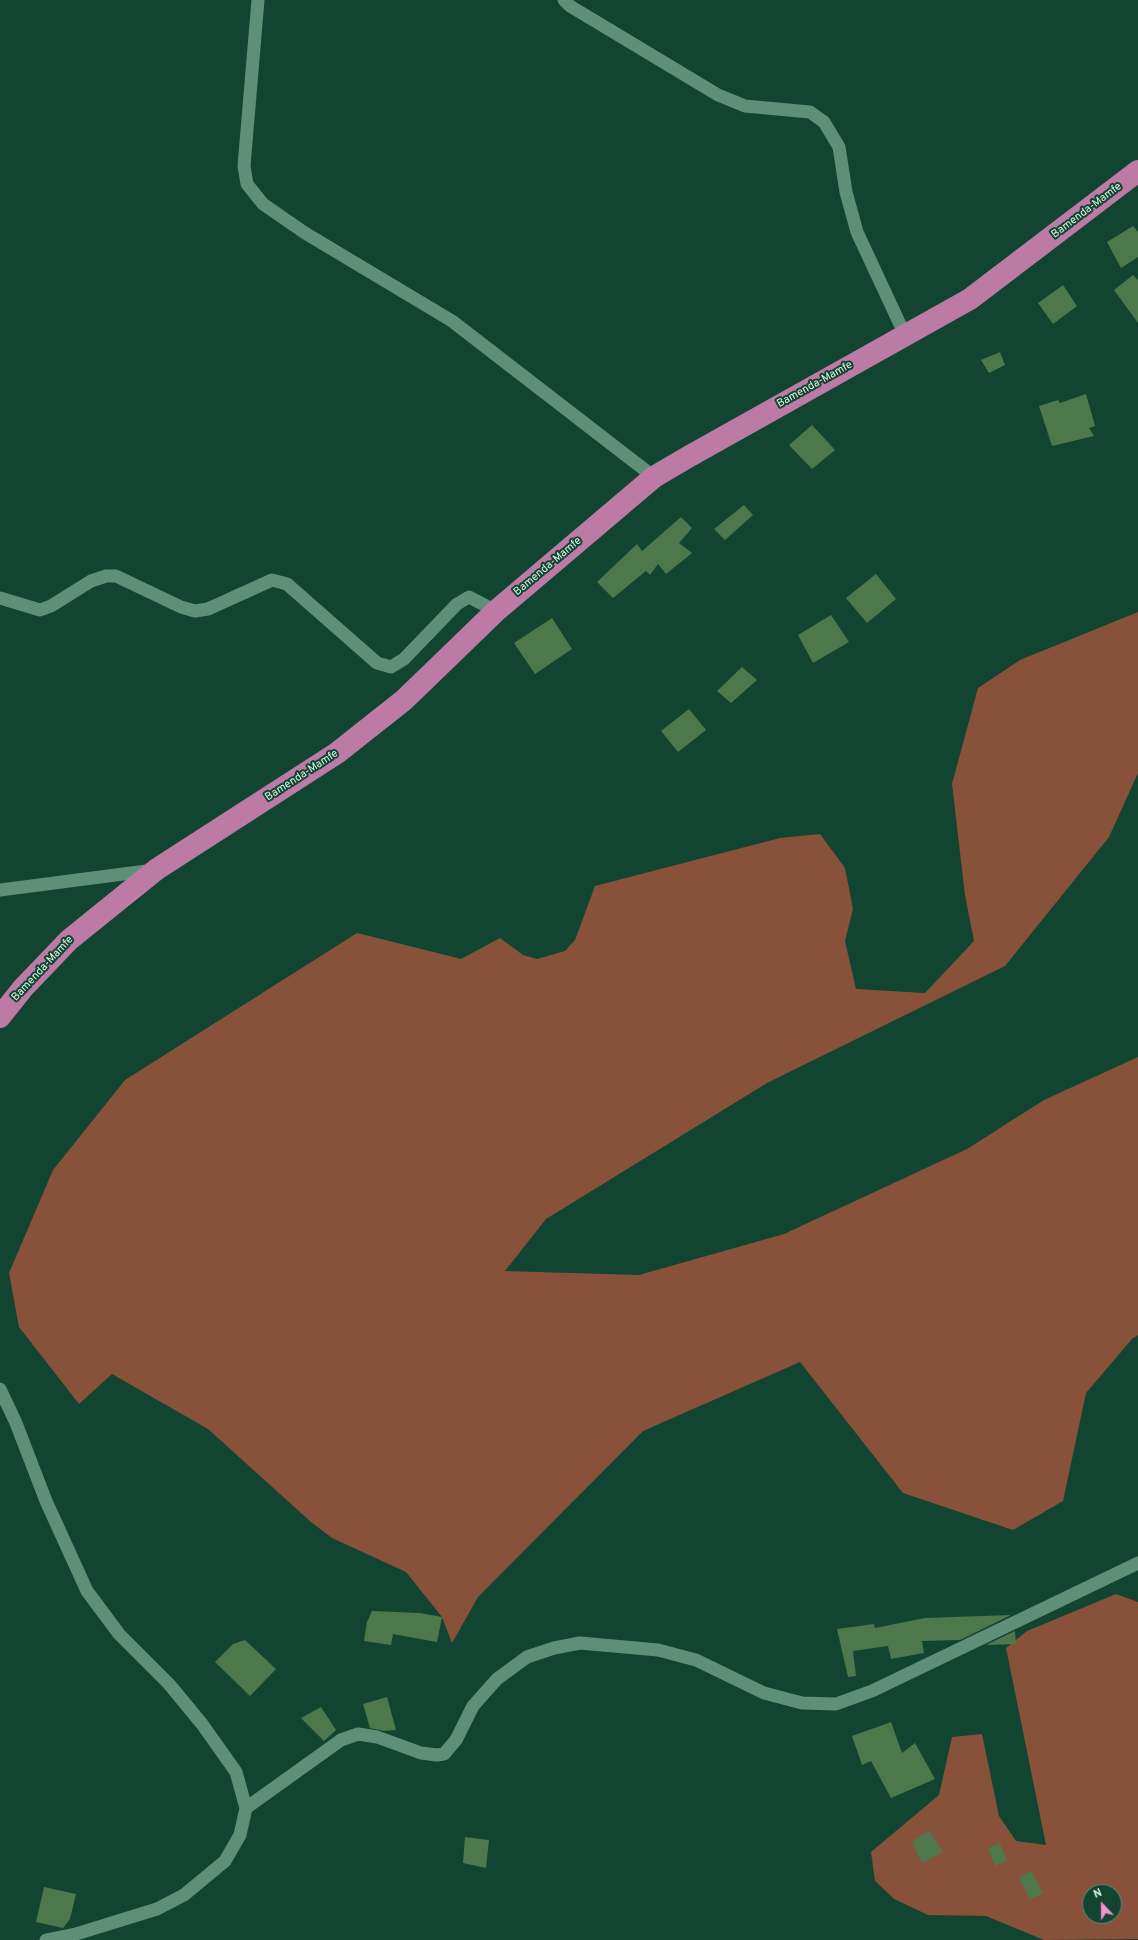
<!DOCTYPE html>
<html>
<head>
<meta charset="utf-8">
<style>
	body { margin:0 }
	#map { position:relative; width:1138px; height:1940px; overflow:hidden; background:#124531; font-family:Overpass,sans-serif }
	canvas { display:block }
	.north { position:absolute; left:1082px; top:1884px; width:40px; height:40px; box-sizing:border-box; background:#124531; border:1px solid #628b7a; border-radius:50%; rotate:338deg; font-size:11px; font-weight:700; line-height:16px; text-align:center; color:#dbf4e7 }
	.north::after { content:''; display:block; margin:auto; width:14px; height:18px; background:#f790ce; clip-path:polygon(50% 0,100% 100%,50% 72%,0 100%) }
</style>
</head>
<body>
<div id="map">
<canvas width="1138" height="1940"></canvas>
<div class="north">N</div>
</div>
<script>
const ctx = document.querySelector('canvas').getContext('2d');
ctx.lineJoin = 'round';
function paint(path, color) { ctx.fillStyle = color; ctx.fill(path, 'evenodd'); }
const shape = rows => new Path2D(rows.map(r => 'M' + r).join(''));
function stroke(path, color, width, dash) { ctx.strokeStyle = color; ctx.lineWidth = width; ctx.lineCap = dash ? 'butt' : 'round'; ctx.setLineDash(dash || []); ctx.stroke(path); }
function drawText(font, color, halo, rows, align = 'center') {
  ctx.font = font + ' Overpass,sans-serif'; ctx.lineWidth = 4; ctx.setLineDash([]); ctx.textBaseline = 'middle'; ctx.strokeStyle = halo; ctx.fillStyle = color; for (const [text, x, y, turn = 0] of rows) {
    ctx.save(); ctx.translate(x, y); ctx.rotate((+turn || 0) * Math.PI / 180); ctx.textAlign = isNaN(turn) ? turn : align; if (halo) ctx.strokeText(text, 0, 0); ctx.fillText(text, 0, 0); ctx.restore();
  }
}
const green = shape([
	[1138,612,1138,773,1109,837,1005,966,767,1083,546,1219,505,1271,639,1275,784,1234,967,1149,1044,1100,1138,1057,1138,1335,1132,1339,1086,1393,1063,1501,1013,1530,903,1493,800,1362,643,1431,478,1597,452,1643,442,1617,406,1572,332,1538,311,1522,208,1429,112,1374,79,1404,19,1327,9,1273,53,1170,125,1080,357,933,461,959,500,938,523,955,537,959,565,951,575,940,595,886,780,838,820,834,845,868,853,909,845,941,856,989,925,993,974,941,965,895,952,784,978,688,1020,660],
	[1116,1594,1138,1602,1138,1939,1044,1940,986,1916,928,1915,894,1899,875,1881,871,1852,939,1795,952,1737,982,1734,999,1816,1016,1841,1046,1845,1006,1648,1027,1631],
	[1090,1892,1114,1892,1114,1916,1090,1916]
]);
const building = shape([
	[1133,226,1138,232,1138,257,1121,268,1107,242],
	[1133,275,1138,280,1138,323,1114,290],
	[1063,285,1077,306,1053,324,1038,303],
	[1000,352,1005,365,989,373,981,360],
	[1086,394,1095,426,1089,428,1094,436,1052,446,1039,406,1058,400,1060,403],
	[812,425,835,450,812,469,789,445],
	[744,505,753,515,725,540,714,529],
	[681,517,692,528,679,543,692,553,666,574,658,564,650,575,646,571,613,598,597,582,637,544,642,551],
	[876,574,896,599,867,623,846,598],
	[831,615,849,642,813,663,798,635],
	[552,618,572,649,535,674,514,643],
	[742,667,757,680,731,703,717,691],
	[689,709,706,730,678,752,661,731],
	[372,1611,420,1613,442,1617,437,1642,393,1634,391,1645,364,1641,367,1622],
	[1011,1615,960,1640,922,1641,924,1653,891,1659,888,1646,853,1651,856,1676,848,1677,837,1629,874,1624,875,1628,925,1618],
	[1015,1631,1016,1644,986,1645],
	[245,1640,276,1669,250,1696,215,1662,233,1644],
	[387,1697,396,1730,384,1731,370,1728,363,1704],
	[321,1707,336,1730,324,1741,301,1718],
	[891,1722,902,1753,915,1743,935,1779,891,1798,871,1761,862,1765,852,1736],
	[929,1830,943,1852,922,1863,912,1842],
	[465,1837,489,1840,486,1868,463,1863],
	[1000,1843,1007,1861,995,1866,988,1848],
	[1032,1871,1043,1894,1030,1899,1019,1877],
	[44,1887,76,1894,70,1919,63,1928,36,1922]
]);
const minor = shape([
	[258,0,244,166,247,184,263,204,305,233,452,321,654,477],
	[564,0,570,6,718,95,745,106,810,112,824,122,839,147,846,192,857,232,905,335],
	[0,598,40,610,51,606,91,581,106,576,116,576,181,607,195,611,208,609,272,580,287,584,377,663,391,667,404,659,457,604,469,597,496,611],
	[0,890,154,870],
	[0,1389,16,1423,46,1501,87,1591,119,1634,169,1684,202,1724,236,1772,246,1808,240,1835,225,1861,184,1895,157,1909,76,1934,46,1940],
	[246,1808,341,1740,358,1734,377,1737,421,1753,437,1755,444,1754,456,1740,473,1706,497,1679,527,1657,554,1648,580,1643,658,1650,696,1660,764,1693,802,1703,836,1704,872,1691,1138,1563]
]);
const trunk = shape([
	[0,1017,23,988,69,940,157,869,337,753,404,700,496,611,654,477,688,457,970,299,1138,171]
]);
const streetNames = [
	["Bamenda-Mamfe",1087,211,-37],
	["Bamenda-Mamfe",815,385,-29],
	["Bamenda-Mamfe",548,567,-40],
	["Bamenda-Mamfe",302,776,-33],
	["Bamenda-Mamfe",43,969,-47]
];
paint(green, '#87513a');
paint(building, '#4d784c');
stroke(minor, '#5e8f78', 13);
stroke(trunk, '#bc7aa4', 22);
drawText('11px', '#dbf4e7', '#124531', streetNames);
</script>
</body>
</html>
